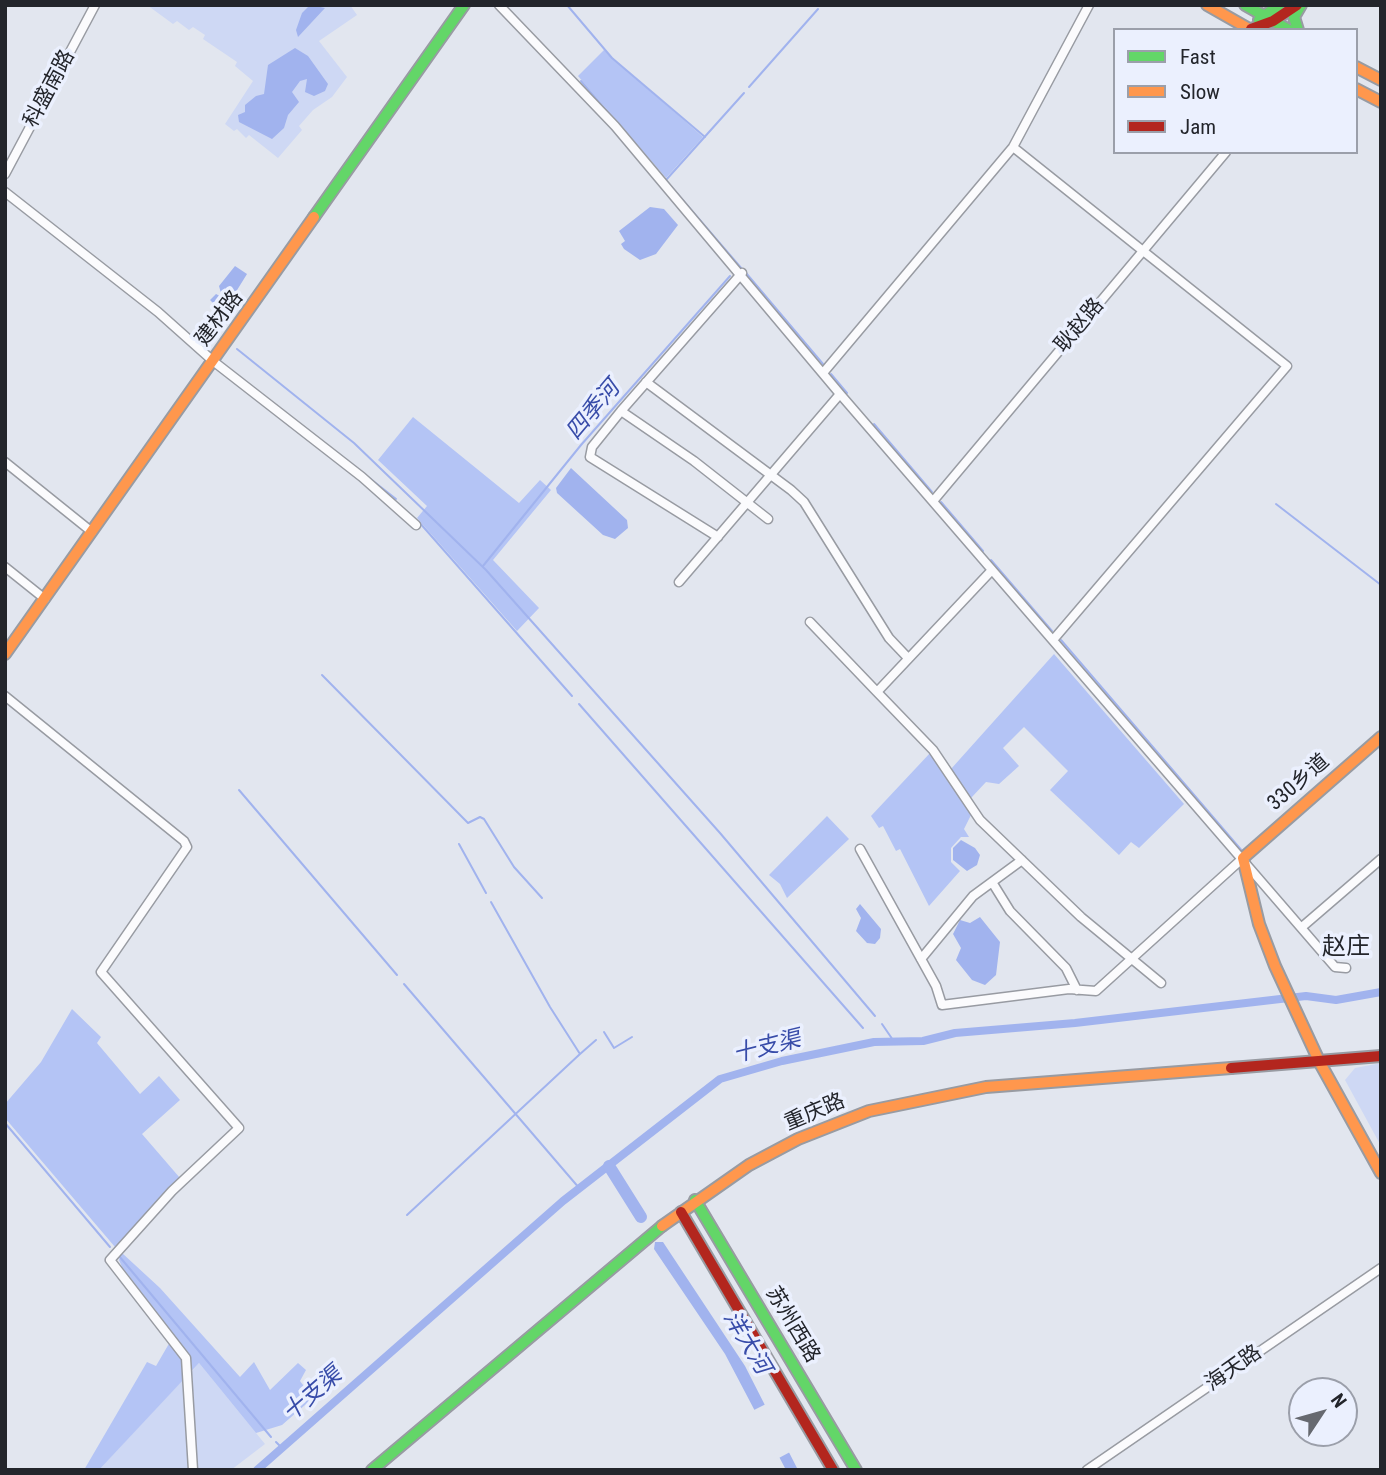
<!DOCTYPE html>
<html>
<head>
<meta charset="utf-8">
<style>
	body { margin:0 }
	#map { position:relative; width:1386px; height:1475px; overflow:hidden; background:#e2e6ef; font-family:"Roboto Condensed",sans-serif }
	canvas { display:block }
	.frame { position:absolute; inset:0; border:7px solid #23252b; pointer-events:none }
	.legend { position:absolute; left:1113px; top:28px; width:245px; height:126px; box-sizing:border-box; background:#ebf0fe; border:2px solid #9b9faa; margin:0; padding:9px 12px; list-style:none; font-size:21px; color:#23252b }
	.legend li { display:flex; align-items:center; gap:14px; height:35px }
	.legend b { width:35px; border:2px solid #9b9faa }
	.north { position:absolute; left:1288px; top:1377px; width:70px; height:70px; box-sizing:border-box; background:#ebf0fe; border:2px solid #9b9faa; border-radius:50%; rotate:54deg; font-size:19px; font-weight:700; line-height:28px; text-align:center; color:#23252b }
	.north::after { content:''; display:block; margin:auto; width:24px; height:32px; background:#666970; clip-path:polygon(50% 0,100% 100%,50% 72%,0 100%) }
</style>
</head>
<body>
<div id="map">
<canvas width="1386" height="1475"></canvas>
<div class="frame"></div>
<ul class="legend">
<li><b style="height:9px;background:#63d668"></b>Fast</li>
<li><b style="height:9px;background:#ff974d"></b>Slow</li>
<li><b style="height:9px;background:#b3261e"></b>Jam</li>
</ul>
<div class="north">N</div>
</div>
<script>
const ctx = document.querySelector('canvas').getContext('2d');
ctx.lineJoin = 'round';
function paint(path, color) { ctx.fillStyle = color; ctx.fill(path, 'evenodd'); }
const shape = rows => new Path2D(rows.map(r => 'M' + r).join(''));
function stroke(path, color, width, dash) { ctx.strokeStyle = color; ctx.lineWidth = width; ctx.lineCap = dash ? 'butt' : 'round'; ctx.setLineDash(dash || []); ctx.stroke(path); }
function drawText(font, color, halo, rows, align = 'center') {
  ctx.font = font + ' "Roboto Condensed","Noto Sans SC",sans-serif'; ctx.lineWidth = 7; ctx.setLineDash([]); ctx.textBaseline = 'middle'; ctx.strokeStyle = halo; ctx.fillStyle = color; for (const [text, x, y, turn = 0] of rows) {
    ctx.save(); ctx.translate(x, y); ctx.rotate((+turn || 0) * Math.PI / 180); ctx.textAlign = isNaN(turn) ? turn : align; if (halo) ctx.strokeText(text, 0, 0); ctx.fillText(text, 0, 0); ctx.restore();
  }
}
const green = shape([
	[147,5,350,5,357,15,319,41,347,77,332,97,313,110,299,126,302,130,278,158,249,135,246,138,237,129,234,131,225,124,253,81,235,66,237,62,203,39,205,35,193,27,189,30,177,21,173,24],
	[1381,1063,1381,1146,1345,1080,1355,1068],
	[199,1363,265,1444,231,1470,197,1470,192,1371],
	[185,1377,191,1470,99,1470]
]);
const forest = shape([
	[604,50,703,137,666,178,578,76],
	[413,417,519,503,540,480,551,490,493,560,539,608,517,631,417,518,427,506,378,460],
	[1054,654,1184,804,1139,848,1131,842,1119,855,1050,790,1068,771,1024,727,1003,748,1019,766,999,784,986,782,971,798,951,769],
	[931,752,970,808,971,815,964,829,969,837,961,837,951,848,951,862,960,871,929,906,900,849,896,851,883,826,879,828,871,816],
	[827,816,849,839,787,898,780,884,769,875],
	[72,1009,101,1037,97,1043,140,1094,159,1076,180,1100,142,1134,180,1178,115,1247,5,1118,5,1104,41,1062],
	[122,1253,160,1288,240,1377,254,1362,270,1390,298,1363,306,1370,300,1381,313,1398,282,1425,256,1433,199,1363,99,1470,84,1470,147,1362,156,1366,174,1335,122,1267,119,1260]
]);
const water = shape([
	[310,5,325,8,298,37,296,30,302,13],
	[295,48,308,56,328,84,325,91,314,96,305,92,307,79,300,81,292,92,299,102,288,115,284,128,272,139,239,122,238,115,245,112,245,105,256,96,264,94,268,65],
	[650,207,664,209,678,225,656,254,640,260,624,249,621,244,625,241,619,231],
	[235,266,247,274,234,295,231,293,219,309,210,300,216,294,222,297,219,286],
	[571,468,627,520,628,528,615,539,603,535,557,493,556,488],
	[961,840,975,848,980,855,977,865,967,871,953,860,953,848],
	[860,904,881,929,880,938,875,944,867,943,856,931,861,918,856,909],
	[980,917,1000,942,996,975,985,985,972,980,956,960,961,948,953,934,960,920,970,923],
	[655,1242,663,1242,745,1366,798,1470,786,1470,725,1354,654,1249]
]);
const pier = shape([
	[768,1403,792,1451,777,1459,752,1411]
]);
const stream = shape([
	[567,5,612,58,705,137],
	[581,81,612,117],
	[749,87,818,9],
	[643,154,742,269],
	[666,180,744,93],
	[746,273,823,364],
	[237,349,354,443,486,570,720,833,875,1016],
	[831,374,847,393],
	[874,424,932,492],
	[340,455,396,499],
	[941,502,983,551],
	[1276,504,1381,585],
	[419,522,572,696],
	[991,560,1052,631],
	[483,566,581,445,730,276],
	[1061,640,1243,852],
	[322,675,468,823,480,817,484,819,514,867,542,898],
	[579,704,863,1028],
	[239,790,397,975],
	[459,844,486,893],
	[491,902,550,1007,580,1054,596,1040],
	[404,984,580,1189],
	[882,1024,895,1043],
	[604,1032,614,1048,632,1037],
	[5,1123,110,1247],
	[407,1215,580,1054],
	[119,1256,271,1437],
	[276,1442,282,1448]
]);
const canal = shape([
	[257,1470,563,1201,720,1079,782,1061,874,1042,923,1041,955,1033,1075,1023,1306,996,1336,1000,1381,992]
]);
const river = shape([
	[609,1166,641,1217]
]);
const street = shape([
	[499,5,615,126,840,394,1335,967,1346,968],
	[1013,147,1287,366,1053,640],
	[5,174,95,5],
	[5,192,158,312,213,361,362,477,416,525],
	[823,373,1013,147,1089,5],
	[646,382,791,490,804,502,889,638,908,658],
	[621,411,694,461,768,519],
	[5,462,92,532],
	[934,500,1226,152],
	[718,537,590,457,592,447,621,411,742,273],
	[5,567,45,599],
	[992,570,877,692,933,750,980,820,1081,917,1161,983],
	[679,582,840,394],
	[810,622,877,692],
	[5,696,184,841,187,847,101,972,239,1128,172,1191,110,1260,186,1358,193,1470],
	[860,849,936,986,942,1005,1069,989,1096,991,1243,858],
	[992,882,1010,911,1066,968,1077,990],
	[1302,927,1381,859],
	[921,959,973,896,1022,860],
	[1087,1470,1381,1268]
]);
const fast = shape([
	[1245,5,1289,30],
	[1259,20,1279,5],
	[1298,30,1294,17,1301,5],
	[314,217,464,5],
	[695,1200,856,1470],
	[372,1470,662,1226]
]);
const slow = shape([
	[1207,5,1251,30],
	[1356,67,1381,80],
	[1356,89,1381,102],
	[5,654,314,217],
	[1381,737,1243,858,1259,924,1275,966,1320,1063,1381,1173],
	[662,1226,749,1165,798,1139,869,1111,986,1087,1231,1068]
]);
const jam = shape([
	[1251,29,1273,21,1297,5],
	[1231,1068,1381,1056],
	[681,1212,833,1470]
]);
const streetNames = [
	["科盛南路",50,89,-62],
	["建材路",220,319,-53],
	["耿赵路",1080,326,-50],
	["330乡道",1299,783,-41],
	["重庆路",815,1113,-23],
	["苏州西路",792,1325,59],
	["海天路",1234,1369,-35]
];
const waterNames = [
	["四季河",594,411,-50],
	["十支渠",767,1048,-14],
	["洋大河",746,1343,59],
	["十支渠",313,1395,-41]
];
const quarterNames = [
	["赵庄",1346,948]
];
paint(green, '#ced8f4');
paint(forest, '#b4c4f5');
paint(water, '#a1b3ee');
paint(pier, '#e2e6ef');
stroke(stream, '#a1b3ee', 2);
stroke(canal, '#a1b3ee', 8);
stroke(river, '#a1b3ee', 12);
stroke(street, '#989ba2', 11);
stroke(fast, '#989ba2', 14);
stroke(slow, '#989ba2', 14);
stroke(jam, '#989ba2', 14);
stroke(street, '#fbfbfd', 8);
stroke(fast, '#63d668', 10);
stroke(slow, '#ff974d', 10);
stroke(jam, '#b3261e', 10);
drawText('21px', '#23252b', '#ebf0fe', streetNames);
drawText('italic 23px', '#384ca9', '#ebf0fe', waterNames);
drawText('24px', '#23252b', '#ebf0fe', quarterNames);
</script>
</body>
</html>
